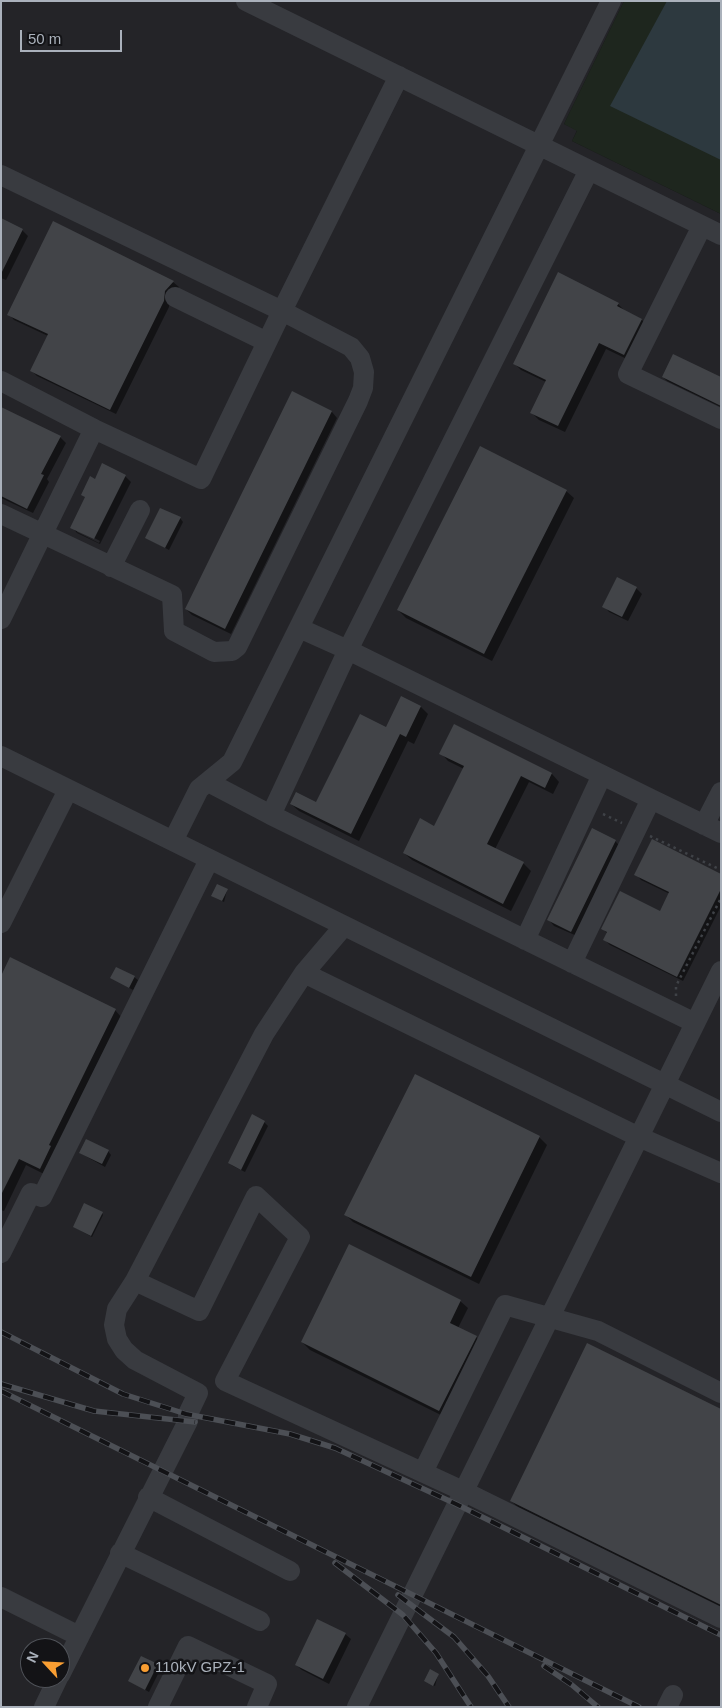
<!DOCTYPE html>
<html>
<head>
<meta charset="utf-8">
<style>
	body { margin:0 }
	#map { position:relative; width:722px; height:1708px; overflow:hidden; background:#18181a; font-family:Arial,sans-serif }
	canvas { display:block }
	.frame { position:absolute; inset:0; border:2px solid #aab1bb; pointer-events:none }
	.north { position:absolute; left:20px; top:1638px; width:50px; height:50px; box-sizing:border-box; background:#131316; border:1px solid #4f5258; border-radius:50%; rotate:295deg; font-size:14px; font-weight:700; line-height:20px; text-align:center; color:#aab1bb }
	.north::after { content:''; display:block; margin:auto; width:18px; height:22px; background:#f99e32; clip-path:polygon(50% 0,100% 100%,50% 72%,0 100%) }
	.scale { position:absolute; left:20px; top:30px; width:102px; height:22px; box-sizing:border-box; border:2px solid #aab1bb; border-top:0; padding-left:6px; font-size:15px; line-height:18px; white-space:nowrap; color:#aab1bb; -webkit-text-stroke:4px #131316; paint-order:stroke }
</style>
</head>
<body>
<div id="map">
<canvas width="722" height="1708"></canvas>
<div class="frame"></div>
<div class="north">N</div>
<div class="scale">50 m</div>
</div>
<script>
const ctx = document.querySelector('canvas').getContext('2d');
ctx.lineJoin = 'round';
function paint(path, color) { ctx.fillStyle = color; ctx.fill(path, 'evenodd'); }
const shape = rows => new Path2D(rows.map(r => 'M' + r).join(''));
function stroke(path, color, width, dash) { ctx.strokeStyle = color; ctx.lineWidth = width; ctx.lineCap = dash ? 'butt' : 'round'; ctx.setLineDash(dash || []); ctx.stroke(path); }
function drawText(font, color, halo, rows, align = 'center') {
  ctx.font = font + ' Arial,sans-serif'; ctx.lineWidth = 5; ctx.setLineDash([]); ctx.textBaseline = 'middle'; ctx.strokeStyle = halo; ctx.fillStyle = color; for (const [text, x, y, turn = 0] of rows) {
    ctx.save(); ctx.translate(x, y); ctx.rotate((+turn || 0) * Math.PI / 180); ctx.textAlign = isNaN(turn) ? turn : align; if (halo) ctx.strokeText(text, 0, 0); ctx.fillText(text, 0, 0); ctx.restore();
  }
}
const built = shape([
	[1,1,624,1,564,124,577,130,572,141,721,214,721,1707,1,1707],
	[30,1648,60,1648,60,1678,30,1678]
]);
const green = shape([
	[624,1,721,1,721,214,572,141,577,131,564,124]
]);
const water = shape([
	[667,1,721,1,721,160,610,106]
]);
const shadow = shape([
	[1,220,22,230,28,236,6,280,1,278],
	[173,282,179,287,170,297,169,307,116,414,37,376,32,371,48,336,14,320,9,314],
	[618,304,625,311,642,320,649,327,631,361,606,349,565,432,539,420,532,413,546,382,521,370,514,363],
	[663,377,721,385,721,407,667,381],
	[292,393,332,412,337,418,231,634,192,615,186,609],
	[1,408,60,437,66,443,47,479,49,482,33,513,1,498],
	[125,476,131,482,100,544,77,533,72,527,95,480],
	[77,529,100,541,99,543,77,532],
	[566,491,574,498,492,661,406,618,398,610],
	[180,518,183,522,169,550,147,538],
	[636,588,642,594,628,621,609,612,604,606],
	[421,707,428,714,414,744,408,741,359,841,299,811,291,804,316,804,386,729],
	[455,725,552,774,559,782,553,794,529,782,495,849,524,864,531,871,511,911,412,860,404,853,435,827,464,769,448,761,441,753],
	[615,841,621,847,577,936,554,926,549,920],
	[636,874,721,875,721,906,683,981,610,945,605,940,608,934,603,929,660,913,670,894,641,880],
	[227,890,224,902,214,897],
	[134,977,138,980,133,990,112,978],
	[1,979,115,1010,122,1018,48,1176,26,1165,4,1211,1,1210],
	[264,1122,268,1126,245,1172,233,1166,229,1163],
	[539,1137,547,1145,479,1284,353,1222,345,1214],
	[108,1151,111,1155,105,1167,80,1153],
	[102,1213,103,1215,92,1237,74,1227],
	[460,1301,468,1308,458,1328,476,1337,483,1345,447,1418,310,1350,302,1342],
	[721,1410,721,1608,519,1508,511,1501],
	[345,1634,351,1639,329,1684,302,1670,296,1665],
	[157,1665,161,1668,149,1692,130,1681],
	[438,1675,435,1686,427,1682]
]);
const building = shape([
	[1,218,23,229,1,274],
	[53,221,174,281,165,291,164,301,110,410,30,371,48,334,7,315],
	[558,272,619,303,617,306,642,319,624,355,599,343,558,426,530,413,546,380,513,364],
	[673,354,721,377,721,406,662,377],
	[292,391,332,411,225,629,185,609],
	[1,407,61,436,41,474,44,475,27,509,1,496],
	[480,446,567,490,484,654,397,610],
	[102,463,126,475,94,539,70,528,85,497,81,495,90,476,95,479],
	[160,508,181,517,165,548,145,538],
	[617,577,637,587,622,617,602,607],
	[401,696,421,706,406,737,400,734,351,834,290,804,296,792,316,802,360,714,386,727],
	[454,724,552,773,545,788,521,776,487,844,524,862,503,904,403,853,420,818,434,826,464,766,439,754],
	[592,828,616,840,571,932,547,920],
	[652,839,721,874,721,889,677,977,603,940,607,932,601,929,620,891,660,911,669,892,634,875],
	[217,884,228,889,222,901,211,896],
	[10,957,116,1009,49,1145,51,1146,40,1169,19,1159,1,1195,1,976],
	[116,967,135,976,129,988,110,978],
	[415,1074,540,1136,471,1277,344,1215],
	[252,1114,265,1121,241,1170,228,1163],
	[86,1139,109,1150,102,1164,79,1153],
	[84,1203,103,1212,91,1236,73,1227],
	[349,1244,461,1300,450,1323,477,1336,439,1411,301,1342],
	[587,1343,721,1409,721,1605,510,1501],
	[317,1619,346,1633,323,1679,295,1665],
	[141,1656,158,1664,145,1690,128,1681],
	[430,1669,439,1674,433,1686,424,1681]
]);
const path = shape([
	[603,814,622,823],
	[650,836,721,870],
	[676,996,676,986,721,898]
]);
const minor = shape([
	[246,1,721,235],
	[589,170,348,650,651,799],
	[1,175,282,311,399,76],
	[702,226,628,374,721,419],
	[175,297,267,342],
	[1,381,94,429,1,619],
	[1,514,172,595,174,631,214,652,232,651,237,647,358,401,363,388,364,372,360,358,351,347,282,311,201,479,94,429],
	[111,567,140,510],
	[1,756,721,1112],
	[208,782,271,815,348,650,299,628],
	[271,815,695,1023],
	[704,825,721,792],
	[173,841,199,789,232,762,611,1],
	[1,923,68,790],
	[344,926,304,973,264,1034,135,1281,199,1311,256,1196,300,1237,225,1381,463,1491,721,1618],
	[525,940,602,775],
	[572,963,651,799,721,833],
	[304,973,639,1137,721,1173],
	[1,1253,31,1193,42,1197,209,860],
	[423,1472,505,1305,598,1331,721,1393],
	[148,1497,290,1571],
	[120,1553,260,1621],
	[1,1597,79,1636],
	[60,1675,188,1421,188,1414,198,1393,135,1360,124,1350,117,1339,114,1325,117,1309,135,1281],
	[44,1707,58,1678],
	[158,1707,188,1646,267,1684,257,1707],
	[357,1707,721,971],
	[667,1707,673,1695]
]);
const rail = shape([
	[1,1332,123,1394,186,1414,290,1434,335,1448,456,1504,721,1635],
	[1,1384,94,1411,195,1422],
	[1,1391,639,1707],
	[335,1563,403,1615,436,1653,471,1707],
	[398,1595,454,1637,488,1676,509,1707],
	[544,1666,572,1685,598,1707]
]);
const markers = [
	[145,1668,5,"#f99e32"]
];
const poiNames = [
	["110kV GPZ-1",155,1668]
];
paint(built, '#242428');
paint(green, '#1e261e');
paint(water, '#2d393f');
paint(shadow, '#0007');
paint(building, '#424448');
stroke(path, '#3f4247', 2.5, [2.5, 4]);
stroke(minor, '#393b40', 20);
stroke(rail, '#4c4f55', 5.5);
stroke(rail, '#131316', 4, [11]);
for (const [x, y, r, color] of markers) { const dot = new Path2D(); dot.arc(x, y, r, 0, 2 * Math.PI); ctx.fillStyle = color; ctx.fill(dot); stroke(dot, '#131316', 2); }
drawText('15px', '#aab1bb', '#131316', poiNames, 'left');
</script>
</body>
</html>
